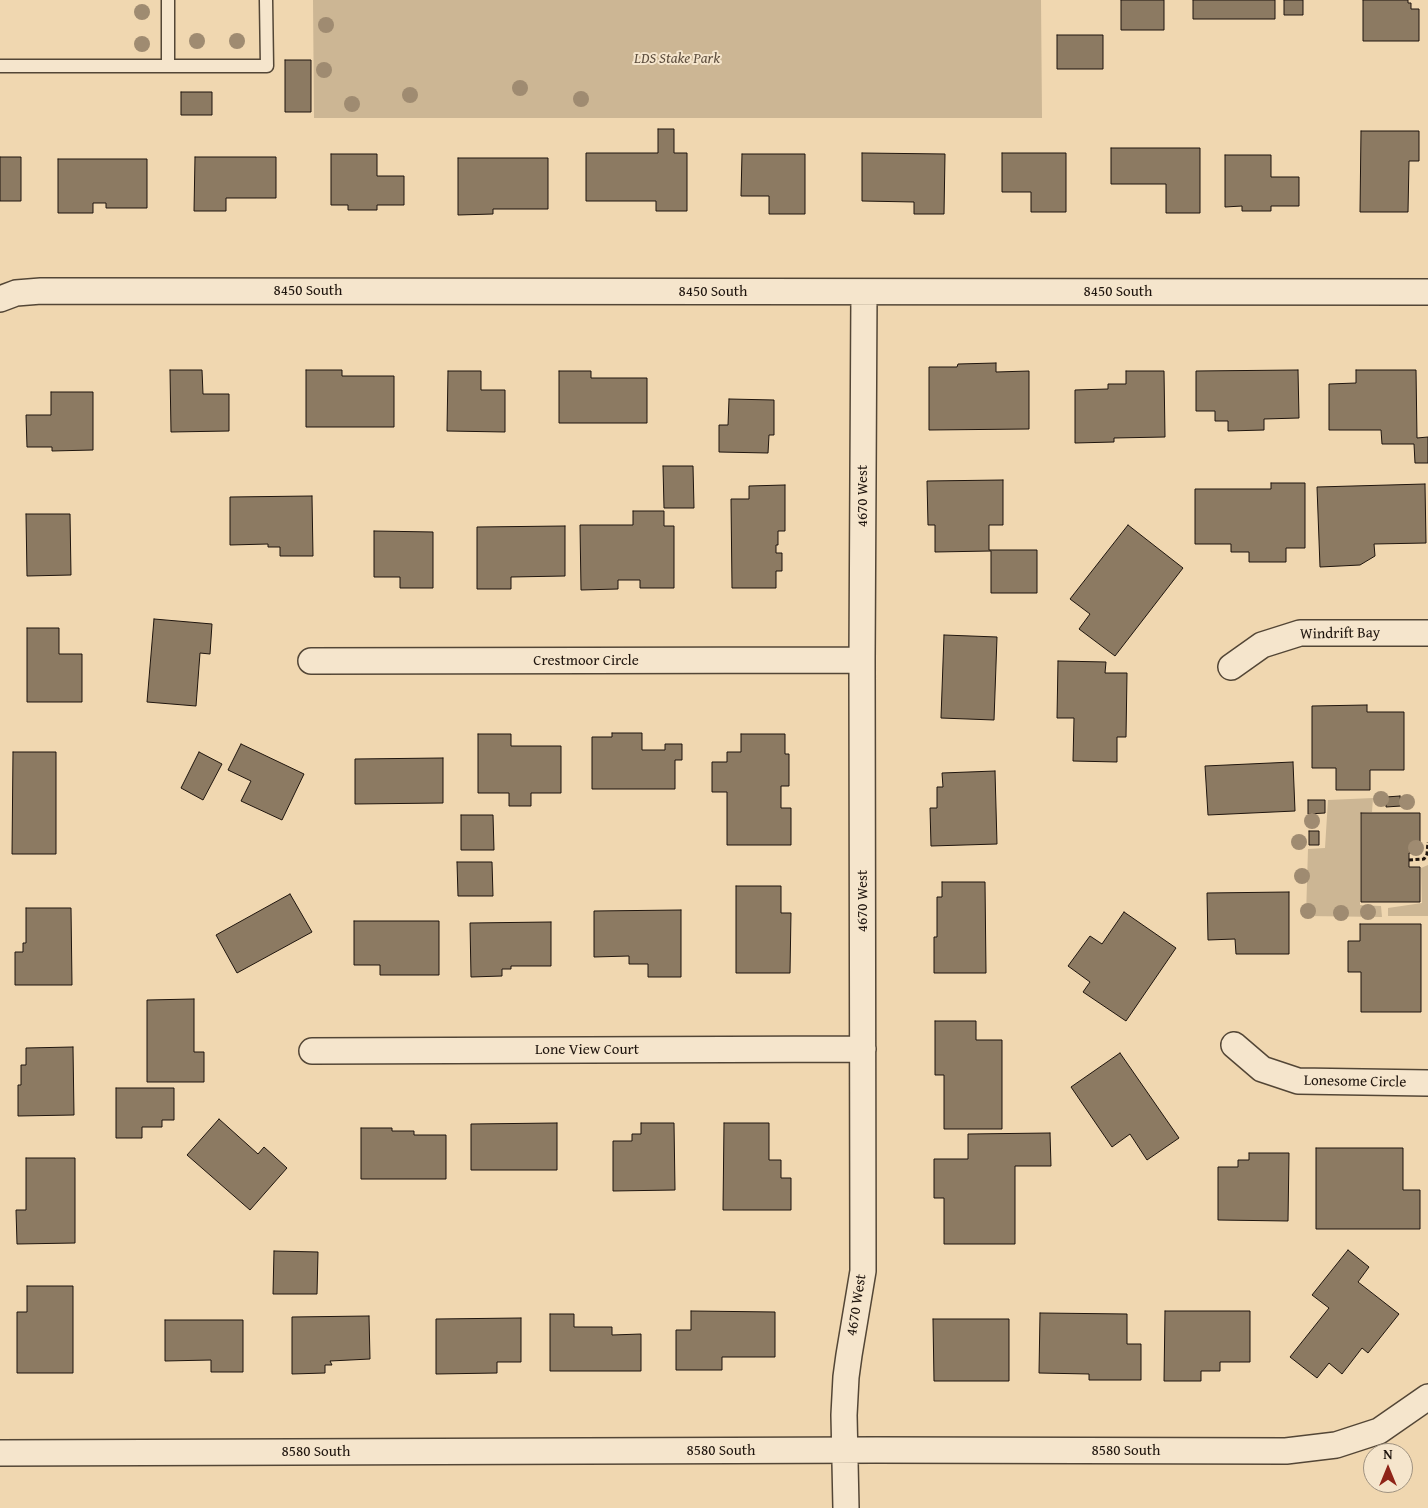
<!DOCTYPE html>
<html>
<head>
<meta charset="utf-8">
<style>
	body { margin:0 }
	#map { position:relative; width:1428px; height:1508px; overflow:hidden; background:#f0d7b0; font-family:"Gentium Book Plus",serif }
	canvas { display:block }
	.north { position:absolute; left:1363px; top:1443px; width:50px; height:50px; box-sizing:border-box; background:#f5e5cc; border:1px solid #9f9280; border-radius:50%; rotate:0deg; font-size:14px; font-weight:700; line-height:20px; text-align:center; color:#1f150e }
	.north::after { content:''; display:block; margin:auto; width:18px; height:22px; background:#8f2418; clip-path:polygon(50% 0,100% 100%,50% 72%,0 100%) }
</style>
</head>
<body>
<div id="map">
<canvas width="1428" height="1508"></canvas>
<div class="north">N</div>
</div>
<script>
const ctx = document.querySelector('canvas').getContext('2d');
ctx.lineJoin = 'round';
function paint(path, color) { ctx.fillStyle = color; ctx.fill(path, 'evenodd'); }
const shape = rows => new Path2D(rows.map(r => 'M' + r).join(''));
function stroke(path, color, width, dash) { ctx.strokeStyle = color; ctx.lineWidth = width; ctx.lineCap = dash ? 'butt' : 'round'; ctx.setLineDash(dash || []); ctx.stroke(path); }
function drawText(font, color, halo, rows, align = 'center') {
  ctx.font = font + ' "Gentium Book Plus",serif'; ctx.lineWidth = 4; ctx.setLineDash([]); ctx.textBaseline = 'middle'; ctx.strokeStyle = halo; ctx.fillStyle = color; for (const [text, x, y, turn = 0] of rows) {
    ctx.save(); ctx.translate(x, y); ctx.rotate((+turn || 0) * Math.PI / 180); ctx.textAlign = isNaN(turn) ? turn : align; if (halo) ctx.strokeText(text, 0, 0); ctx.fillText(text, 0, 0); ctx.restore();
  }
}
const green = shape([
	[313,0,1041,0,1042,118,314,118],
	[1373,798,1372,812,1360,813,1360,905,1381,906,1382,917,1306,916,1308,849,1325,848,1328,800],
	[1428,865,1428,916,1388,916,1388,908,1422,903,1421,868]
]);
const building = shape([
	[1121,0,1164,0,1164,30,1121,30,1121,0],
	[1193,0,1275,0,1275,19,1193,19,1193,0],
	[1284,0,1303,0,1303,15,1284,15,1284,0],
	[1363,0,1408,0,1408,3,1411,3,1411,9,1419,9,1419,41,1363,41,1363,0],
	[1057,35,1103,35,1103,69,1057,69,1057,35],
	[285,60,311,60,311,112,285,112,285,60],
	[181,92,212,92,212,115,181,115,181,92],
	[658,129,674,129,674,153,687,153,687,211,656,211,656,201,586,201,586,153,658,153,658,129],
	[1361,131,1419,131,1419,161,1409,161,1408,212,1360,212,1361,131],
	[1111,148,1200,148,1200,213,1166,213,1166,184,1111,184,1111,148],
	[862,153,945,154,944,214,914,214,914,202,862,201,862,153],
	[1002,153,1066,153,1066,212,1031,212,1031,192,1002,192,1002,153],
	[331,154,377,154,377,176,404,176,404,205,377,205,377,210,348,210,348,205,331,205,331,154],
	[742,154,805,154,805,214,769,214,769,196,741,196,742,154],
	[1225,155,1271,155,1271,177,1299,177,1299,206,1271,206,1271,211,1242,211,1242,206,1225,207,1225,155],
	[0,157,21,157,21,201,0,201,0,157],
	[195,157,276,157,276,198,226,198,226,211,194,211,195,157],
	[458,158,548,158,548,209,493,209,493,214,458,215,458,158],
	[58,159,147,159,147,208,106,208,106,203,93,203,93,213,58,213,58,159],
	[996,363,996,372,1029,371,1029,429,929,430,929,367,957,367,958,364,996,363],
	[170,370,202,370,203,394,229,394,229,431,171,432,170,370],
	[306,370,342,370,342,376,394,376,394,427,306,427,306,370],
	[1298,370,1299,418,1264,419,1264,430,1228,431,1228,421,1215,421,1215,411,1196,411,1196,371,1298,370],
	[1356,370,1416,370,1417,438,1428,437,1428,463,1415,463,1414,444,1382,444,1381,430,1329,430,1329,384,1356,383,1356,370],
	[448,371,481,371,481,390,505,390,505,432,447,431,448,371],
	[559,371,591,371,591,378,647,378,647,423,559,423,559,371],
	[1126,371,1164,371,1165,437,1114,438,1114,442,1075,443,1075,390,1108,389,1108,384,1126,384,1126,371],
	[51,392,93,392,93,450,52,451,52,447,27,447,26,415,51,415,51,392],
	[729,399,774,400,774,435,769,435,768,453,719,452,719,425,728,425,729,399],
	[663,466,693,466,694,508,664,508,663,466],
	[1003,480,1003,525,989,525,989,550,1037,550,1037,593,991,593,991,551,935,552,935,525,928,525,927,481,1003,480],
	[1271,483,1305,483,1305,548,1286,548,1286,562,1249,562,1249,552,1231,552,1231,544,1195,544,1195,489,1271,489,1271,483],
	[1425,484,1426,543,1374,544,1375,556,1360,565,1320,567,1317,487,1425,484],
	[785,485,785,531,778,531,778,545,776,545,776,553,782,553,782,571,776,571,776,588,732,588,731,499,749,499,749,486,785,485],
	[312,496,313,556,280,556,280,547,268,547,268,544,230,545,230,497,312,496],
	[633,511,664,511,664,526,674,526,674,588,640,588,640,580,618,580,618,589,581,590,580,525,633,525,633,511],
	[26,514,70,514,71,575,27,576,26,514],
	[1128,525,1183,568,1115,656,1079,629,1090,614,1070,599,1128,525],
	[565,526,565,576,511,577,511,589,477,589,477,527,565,526],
	[374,531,433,532,433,588,400,588,400,577,374,577,374,531],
	[154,619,212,624,210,654,200,653,196,706,147,702,154,619],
	[27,628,59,628,59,654,82,654,82,702,27,702,27,628],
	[944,635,997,637,994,720,941,718,944,635],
	[1058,661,1106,662,1105,673,1127,673,1126,737,1117,737,1117,762,1073,761,1074,718,1057,718,1058,661],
	[1367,705,1367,712,1404,712,1404,770,1370,770,1370,790,1336,790,1336,768,1312,768,1312,706,1367,705],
	[612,733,642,733,642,750,665,750,665,744,682,744,682,760,675,760,675,789,592,789,592,737,612,737,612,733],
	[478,734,511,734,511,746,561,746,561,793,531,793,531,806,509,806,509,793,478,793,478,734],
	[741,734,785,734,785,754,789,754,789,786,781,786,781,808,791,808,791,845,727,845,727,792,712,792,712,762,727,762,727,752,741,752,741,734],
	[241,744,304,774,282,820,241,801,251,781,228,770,241,744],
	[13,752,56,752,56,854,12,854,13,752],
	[199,752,222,764,203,800,181,788,199,752],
	[443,758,443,803,355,804,355,759,443,758],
	[1293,762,1295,811,1208,815,1205,766,1293,762],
	[995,771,997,844,931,846,930,808,937,808,937,787,943,787,942,773,995,771],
	[1400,796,1401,806,1386,807,1386,797,1400,796],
	[1308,800,1325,800,1325,813,1308,814,1308,800],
	[1361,813,1420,813,1420,853,1409,853,1409,867,1420,867,1420,902,1361,902,1361,813],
	[461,815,493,815,494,850,461,850,461,815],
	[1309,831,1319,831,1319,845,1309,845,1309,831],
	[457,862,492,862,493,896,458,896,457,862],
	[942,882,985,882,986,973,934,973,934,937,937,937,937,897,942,897,942,882],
	[736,886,781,886,781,913,791,913,790,973,736,973,736,886],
	[1289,892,1289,954,1236,954,1235,939,1208,940,1207,893,1289,892],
	[290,894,312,932,237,973,216,935,290,894],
	[26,908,71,908,72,985,15,985,15,952,23,952,23,943,26,943,26,908],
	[681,910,681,977,648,977,648,964,629,964,629,956,594,957,594,911,681,910],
	[1124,912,1176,948,1126,1021,1083,992,1090,982,1068,966,1090,936,1102,944,1124,912],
	[354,921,439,921,439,975,380,975,380,965,354,965,354,921],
	[551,922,551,966,511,966,511,969,502,969,502,976,471,977,470,923,551,922],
	[1360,924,1421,924,1421,1012,1361,1012,1361,972,1348,972,1348,941,1360,941,1360,924],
	[194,999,194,1052,204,1052,204,1082,147,1082,147,1000,194,999],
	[935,1021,976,1021,976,1040,1002,1040,1002,1129,944,1129,944,1075,935,1075,935,1021],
	[73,1047,74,1115,18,1116,18,1085,21,1085,21,1065,26,1065,26,1048,73,1047],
	[1120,1053,1179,1138,1147,1160,1130,1134,1112,1147,1071,1087,1120,1053],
	[116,1088,174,1088,174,1120,162,1120,162,1127,142,1127,142,1138,116,1138,116,1088],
	[219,1119,258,1154,264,1147,287,1168,250,1210,187,1155,219,1119],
	[557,1123,557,1170,471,1170,471,1124,557,1123],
	[641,1123,674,1123,675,1190,613,1191,613,1141,632,1141,632,1134,641,1134,641,1123],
	[724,1123,769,1123,769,1160,781,1160,781,1178,791,1178,791,1210,723,1210,724,1123],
	[361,1128,392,1128,392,1131,414,1131,414,1135,446,1135,446,1179,361,1179,361,1128],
	[1050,1133,1051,1166,1015,1166,1015,1244,944,1244,944,1198,934,1198,934,1159,968,1159,968,1134,1050,1133],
	[1316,1148,1403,1148,1403,1190,1420,1190,1420,1229,1316,1229,1316,1148],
	[1249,1153,1289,1153,1288,1221,1218,1220,1218,1167,1238,1167,1238,1160,1249,1160,1249,1153],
	[26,1158,75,1158,75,1243,17,1244,16,1210,26,1210,26,1158],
	[1348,1250,1369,1267,1358,1282,1399,1314,1368,1353,1362,1348,1342,1374,1329,1363,1317,1378,1290,1357,1329,1308,1312,1295,1348,1250],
	[274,1251,318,1252,317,1294,273,1294,274,1251],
	[27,1286,73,1286,73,1373,17,1373,17,1312,27,1312,27,1286],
	[691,1311,775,1312,775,1357,722,1357,722,1370,676,1370,676,1330,691,1330,691,1311],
	[1165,1311,1250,1311,1250,1362,1220,1362,1220,1371,1201,1371,1201,1381,1164,1381,1165,1311],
	[1040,1313,1127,1314,1127,1344,1141,1344,1141,1380,1089,1380,1089,1374,1039,1373,1040,1313],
	[550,1314,574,1314,574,1327,612,1327,612,1335,641,1334,641,1371,550,1371,550,1314],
	[369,1316,370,1359,330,1361,332,1365,325,1365,325,1373,292,1374,292,1317,369,1316],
	[521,1318,521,1362,497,1362,497,1373,436,1374,436,1319,521,1318],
	[933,1319,1009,1319,1009,1381,934,1381,933,1319],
	[165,1320,243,1320,243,1372,211,1372,211,1360,165,1361,165,1320]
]);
const path = shape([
	[1409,860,1424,859,1427,854,1428,842]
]);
const service = shape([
	[0,66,168,66,168,0],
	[168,66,267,66,266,0]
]);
const minor = shape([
	[0,299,16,293,41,291,1428,292],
	[311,661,862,660],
	[1231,667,1262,645,1300,633,1428,633],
	[1234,1045,1262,1069,1298,1081,1428,1083],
	[312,1051,863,1049],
	[0,1453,876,1450,1286,1451,1336,1445,1379,1431,1428,1397],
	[846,1508,844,1415,846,1377,849,1355,863,1271,862,660,864,292]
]);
const trees = [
	[142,12],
	[326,25],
	[197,41],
	[237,41],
	[142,44],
	[324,70],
	[520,88],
	[410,95],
	[581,99],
	[352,104],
	[1381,799],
	[1407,802],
	[1312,821],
	[1299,842],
	[1416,848],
	[1302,876],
	[1308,911],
	[1368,912],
	[1341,913]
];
const parkNames = [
	["LDS Stake Park",677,59]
];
const streetNames = [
	["8450 South",308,291],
	["8450 South",713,292],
	["8450 South",1118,292],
	["4670 West",863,496,-90],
	["Windrift Bay",1340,634,-1],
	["Crestmoor Circle",586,661],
	["4670 West",863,901,-90],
	["Lone View Court",587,1050],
	["Lonesome Circle",1355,1082,1],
	["4670 West",857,1305,-81],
	["8580 South",721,1451],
	["8580 South",1126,1451],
	["8580 South",316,1452]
];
paint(green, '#ccb694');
paint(building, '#8c7a62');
stroke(building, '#1f150e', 1);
stroke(service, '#534636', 15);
stroke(minor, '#534636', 28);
stroke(path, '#1f150e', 3, [4, 2.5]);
stroke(service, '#f5e5cc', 12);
stroke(minor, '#f5e5cc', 25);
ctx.fillStyle = '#9f8b71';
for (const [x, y] of trees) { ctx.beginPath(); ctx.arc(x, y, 8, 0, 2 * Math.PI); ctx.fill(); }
drawText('italic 15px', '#5c4d3d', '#f5e5cc', parkNames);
drawText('15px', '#1f150e', '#f5e5cc', streetNames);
</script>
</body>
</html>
